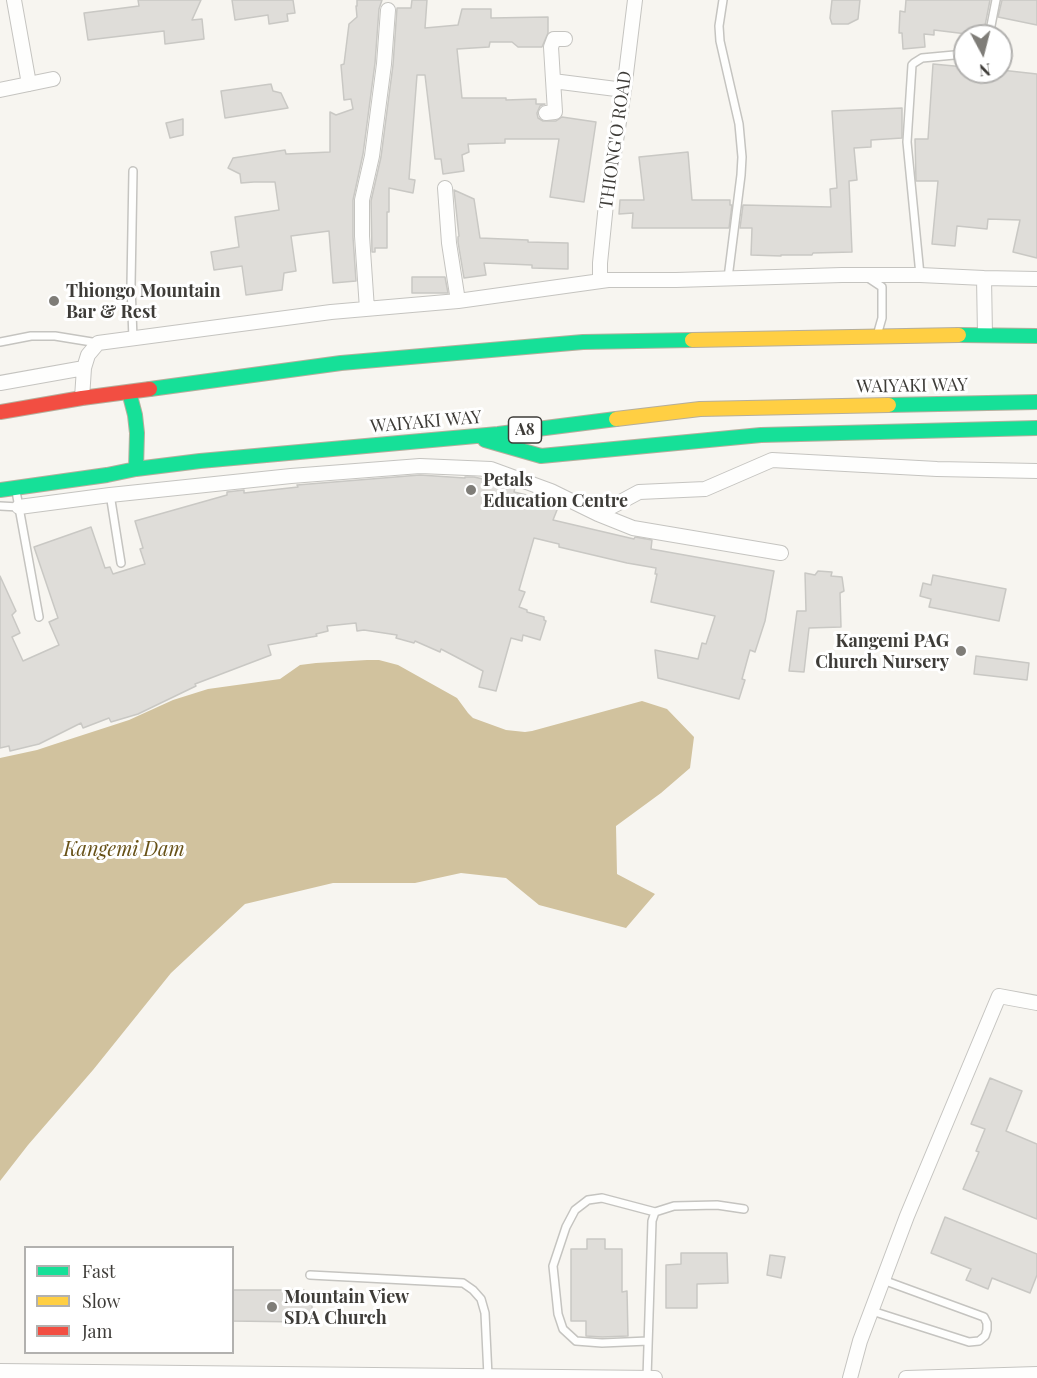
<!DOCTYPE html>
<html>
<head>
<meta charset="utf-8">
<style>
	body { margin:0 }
	#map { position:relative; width:1037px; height:1378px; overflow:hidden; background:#f7f5f0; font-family:"Playfair Display",serif }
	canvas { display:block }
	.legend { position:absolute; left:24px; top:1246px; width:210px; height:108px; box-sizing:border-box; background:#fff; border:2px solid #b2b1af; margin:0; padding:8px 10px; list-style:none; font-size:18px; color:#3e3c38 }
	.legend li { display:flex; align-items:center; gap:12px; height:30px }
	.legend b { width:30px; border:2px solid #b2b1af }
	.north { position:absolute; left:953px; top:24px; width:60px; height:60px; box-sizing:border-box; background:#fff; border:2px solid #b2b1af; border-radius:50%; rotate:173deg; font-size:16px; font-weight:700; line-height:24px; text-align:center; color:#3e3c38 }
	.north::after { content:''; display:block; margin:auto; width:21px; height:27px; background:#7f7d78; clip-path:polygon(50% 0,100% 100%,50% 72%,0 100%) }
</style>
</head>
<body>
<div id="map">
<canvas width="1037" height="1378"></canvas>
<ul class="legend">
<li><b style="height:8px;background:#16e098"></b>Fast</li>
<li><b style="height:8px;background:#ffcf43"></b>Slow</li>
<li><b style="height:8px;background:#f24e42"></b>Jam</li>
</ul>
<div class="north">N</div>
</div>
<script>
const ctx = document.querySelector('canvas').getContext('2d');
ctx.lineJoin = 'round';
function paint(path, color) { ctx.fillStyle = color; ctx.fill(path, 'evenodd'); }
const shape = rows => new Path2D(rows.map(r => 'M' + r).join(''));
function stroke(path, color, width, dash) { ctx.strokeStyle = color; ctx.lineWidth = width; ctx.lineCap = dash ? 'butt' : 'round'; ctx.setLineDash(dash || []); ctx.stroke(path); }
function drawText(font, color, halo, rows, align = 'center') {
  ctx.font = font + ' "Playfair Display",serif'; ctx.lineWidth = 6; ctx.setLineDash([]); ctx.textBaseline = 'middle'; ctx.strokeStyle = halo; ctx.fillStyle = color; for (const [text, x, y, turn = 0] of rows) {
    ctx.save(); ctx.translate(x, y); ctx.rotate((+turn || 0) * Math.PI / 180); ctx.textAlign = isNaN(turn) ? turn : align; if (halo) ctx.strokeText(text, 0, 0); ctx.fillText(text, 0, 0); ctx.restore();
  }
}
const water = shape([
	[367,660,379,660,398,665,457,698,468,713,473,718,506,730,525,732,532,731,642,701,667,709,694,737,690,768,661,793,616,826,617,874,655,894,626,928,539,905,506,878,461,873,415,883,333,883,245,904,171,973,93,1070,28,1145,0,1181,0,758,37,750,52,745,129,720,173,700,208,689,280,679,300,665,316,663]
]);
const building = shape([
	[138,0,201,0,192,20,202,19,204,39,165,44,164,31,88,40,84,13,139,6,138,0],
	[232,0,293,0,295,13,287,14,288,21,269,24,268,15,235,20,232,0],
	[357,0,382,0,379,9,375,63,363,154,353,200,353,237,356,281,333,283,329,231,291,236,296,271,284,273,282,290,246,295,242,266,214,270,211,252,239,247,235,217,279,210,275,182,254,182,241,183,240,174,228,168,233,158,285,150,286,154,330,152,330,112,336,115,353,109,351,99,344,100,341,65,344,64,349,24,357,17,356,6,357,6,357,0],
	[412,0,427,0,425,28,458,25,462,9,491,9,491,18,548,17,548,33,542,47,518,47,512,42,490,42,489,47,457,49,462,98,506,98,506,100,536,99,536,104,545,104,540,106,537,113,538,118,543,121,556,121,562,117,596,122,584,202,550,197,559,139,505,139,505,143,468,144,469,152,462,155,464,171,443,174,441,159,435,159,425,75,417,75,409,179,415,180,413,193,389,188,389,212,387,212,387,248,375,248,375,252,372,252,371,201,381,157,393,65,397,8,411,8,412,0],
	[832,0,860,0,858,19,848,24,832,24,830,18,832,0],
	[906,0,990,0,983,36,934,30,934,35,924,34,925,47,903,49,902,33,899,33,900,11,905,12,906,0],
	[1002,0,1037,0,1037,25,998,17,1002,0],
	[933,64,965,67,965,72,1001,72,1001,70,1037,74,1037,258,1013,252,1020,220,988,219,987,229,957,226,955,246,932,244,938,181,916,181,915,139,928,139,933,64],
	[271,84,273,91,281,93,288,108,225,118,221,91,271,84],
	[902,108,902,138,871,140,871,147,854,148,857,180,849,181,852,252,813,253,812,255,781,255,781,256,751,255,752,228,740,228,743,205,831,207,830,189,837,188,832,111,902,108],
	[183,119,183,135,170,138,166,123,183,119],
	[688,152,692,200,730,200,730,205,732,205,729,228,632,228,633,213,619,214,620,200,644,200,639,157,688,152],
	[454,190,474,199,480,238,528,240,528,242,568,243,568,269,532,268,532,265,484,263,486,275,464,278,458,242,458,237,459,236,454,190],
	[412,277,445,277,448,293,412,293,412,277],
	[420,475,465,478,465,477,474,477,506,484,515,487,514,492,544,499,544,498,559,505,553,520,634,539,635,537,652,540,651,549,774,571,765,621,755,652,750,650,742,679,745,680,739,699,658,678,655,650,698,659,702,643,706,644,715,616,651,602,657,574,655,574,656,568,627,563,559,547,559,544,534,538,519,590,525,592,519,607,527,610,527,612,544,617,544,620,546,621,540,640,523,635,522,641,511,638,496,691,479,687,483,671,441,649,440,652,415,641,414,643,396,638,397,635,364,630,357,631,356,623,327,626,328,631,316,634,317,636,268,645,271,655,195,684,196,686,138,714,111,722,109,718,83,728,81,723,39,744,10,751,9,746,0,748,0,576,16,611,12,615,20,633,12,637,23,661,59,645,49,622,58,618,34,547,91,527,105,568,110,567,113,574,145,564,140,549,143,548,135,521,227,495,227,492,244,490,244,493,298,487,297,485,420,475],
	[818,571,832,572,831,576,842,577,844,591,840,593,841,627,809,628,804,672,789,671,797,611,806,611,805,573,815,575,818,571],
	[933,575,1006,589,999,621,929,607,931,599,920,596,923,583,931,585,933,575],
	[976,656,1029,663,1027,680,974,674,976,656],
	[990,1078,1022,1091,1006,1131,1037,1144,1037,1219,963,1189,979,1152,976,1151,985,1129,971,1124,990,1078],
	[945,1217,1037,1254,1037,1275,1030,1293,992,1278,988,1289,966,1280,971,1269,931,1253,945,1217],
	[587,1239,605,1239,605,1249,622,1249,622,1292,627,1291,628,1336,602,1337,586,1336,586,1321,571,1321,571,1249,587,1249,587,1239],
	[681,1253,727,1253,728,1283,697,1284,697,1308,666,1308,666,1265,681,1264,681,1253],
	[770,1255,785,1257,781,1278,767,1275,770,1255],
	[232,1290,304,1290,304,1299,312,1299,312,1314,302,1314,302,1322,232,1321,232,1290]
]);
const lane = shape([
	[723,0,719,26,720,41,739,124,742,157,741,175,728,278],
	[989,36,996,0],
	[133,171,131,285,133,339],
	[920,275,907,142,912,65,914,63,922,58,965,54],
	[867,277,882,287,882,318,878,332],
	[0,342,31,336,55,336,98,343],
	[16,491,39,617],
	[110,494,121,563],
	[0,506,19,507],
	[310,1275,463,1283,473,1290,481,1299,485,1313,488,1376],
	[872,1311,969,1342,979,1341,985,1336,987,1330,987,1323,984,1317,883,1280],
	[648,1341,602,1343,576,1341,563,1329,558,1314,553,1266,566,1227,575,1210,588,1200,602,1198,655,1212],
	[647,1378,652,1221,655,1212,674,1206,717,1205,744,1209]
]);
const street = shape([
	[14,0,29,84],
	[553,81,624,90],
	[0,90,53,79],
	[546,113,555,112,551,47,554,39,565,39],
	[445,188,449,243,458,301],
	[984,278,985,335],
	[600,281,600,263,606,204,624,90,635,0],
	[367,309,362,236,362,200,372,156,384,64,388,10],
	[0,383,84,368],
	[82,398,84,368,88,355,98,343,331,312,458,301,608,280,676,280,842,275,920,275,984,278,1037,279],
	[19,507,110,495,291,476,420,466,491,469,551,491,598,514,633,528,781,553],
	[598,514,639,492,705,489,772,460,937,469,1037,471],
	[0,1371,655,1378],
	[850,1378,860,1341,907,1216,999,996,1037,1003],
	[906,1378,1037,1374]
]);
const fast = shape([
	[959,335,1037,336],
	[150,389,341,363,583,342,692,340],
	[129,392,135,415,137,433,136,469],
	[889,405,1037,402],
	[485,440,541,456,761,435,1037,428],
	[0,490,107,475,136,469,200,461,498,434,616,419]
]);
const slow = shape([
	[692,340,959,335],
	[616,419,700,409,889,405]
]);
const jam = shape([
	[0,412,82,398,150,389]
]);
const markers = [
	[54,301,6,"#7f7d78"],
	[471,490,6,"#7f7d78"],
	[961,651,6,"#7f7d78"],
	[272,1307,6,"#7f7d78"]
];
const shields = [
	[525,430,33]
];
const shieldNames = [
	["A8",525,430]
];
const streetNames = [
	["THIONG'O ROAD",616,140,-82],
	["WAIYAKI WAY",912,386,-1],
	["WAIYAKI WAY",426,422,-5]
];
const poiNames = [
	["Thiongo Mountain",66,291],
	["Bar & Rest",66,312],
	["Petals",483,480],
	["Education Centre",483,501],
	["Kangemi PAG",949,641,"right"],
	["Church Nursery",949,662,"right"],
	["Mountain View",284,1297],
	["SDA Church",284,1318]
];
const waterNames = [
	["Kangemi Dam",124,850]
];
paint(water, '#d1c29e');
paint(building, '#dfddd9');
stroke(building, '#c9c8c4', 1.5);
stroke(lane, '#c5c4c0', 10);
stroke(street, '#c5c4c0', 16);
stroke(fast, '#b5ae9c', 16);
stroke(slow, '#b5ae9c', 16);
stroke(jam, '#b5ae9c', 16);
stroke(lane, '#fefefd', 7);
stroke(street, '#fefefd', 14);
stroke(fast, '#16e098', 14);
stroke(slow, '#ffcf43', 14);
stroke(jam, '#f24e42', 14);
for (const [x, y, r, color] of markers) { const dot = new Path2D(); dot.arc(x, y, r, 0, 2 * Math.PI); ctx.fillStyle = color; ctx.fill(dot); stroke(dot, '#fff', 2); }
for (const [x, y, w] of shields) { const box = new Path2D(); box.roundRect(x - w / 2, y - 13, w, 26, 4.5); ctx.fillStyle = '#fff'; ctx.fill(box); stroke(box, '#3e3c38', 1.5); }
drawText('bold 16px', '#3e3c38', null, shieldNames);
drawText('18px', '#3e3c38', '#fff', streetNames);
drawText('bold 18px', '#3e3c38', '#fff', poiNames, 'left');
drawText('italic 20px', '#675117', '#fff', waterNames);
</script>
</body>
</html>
